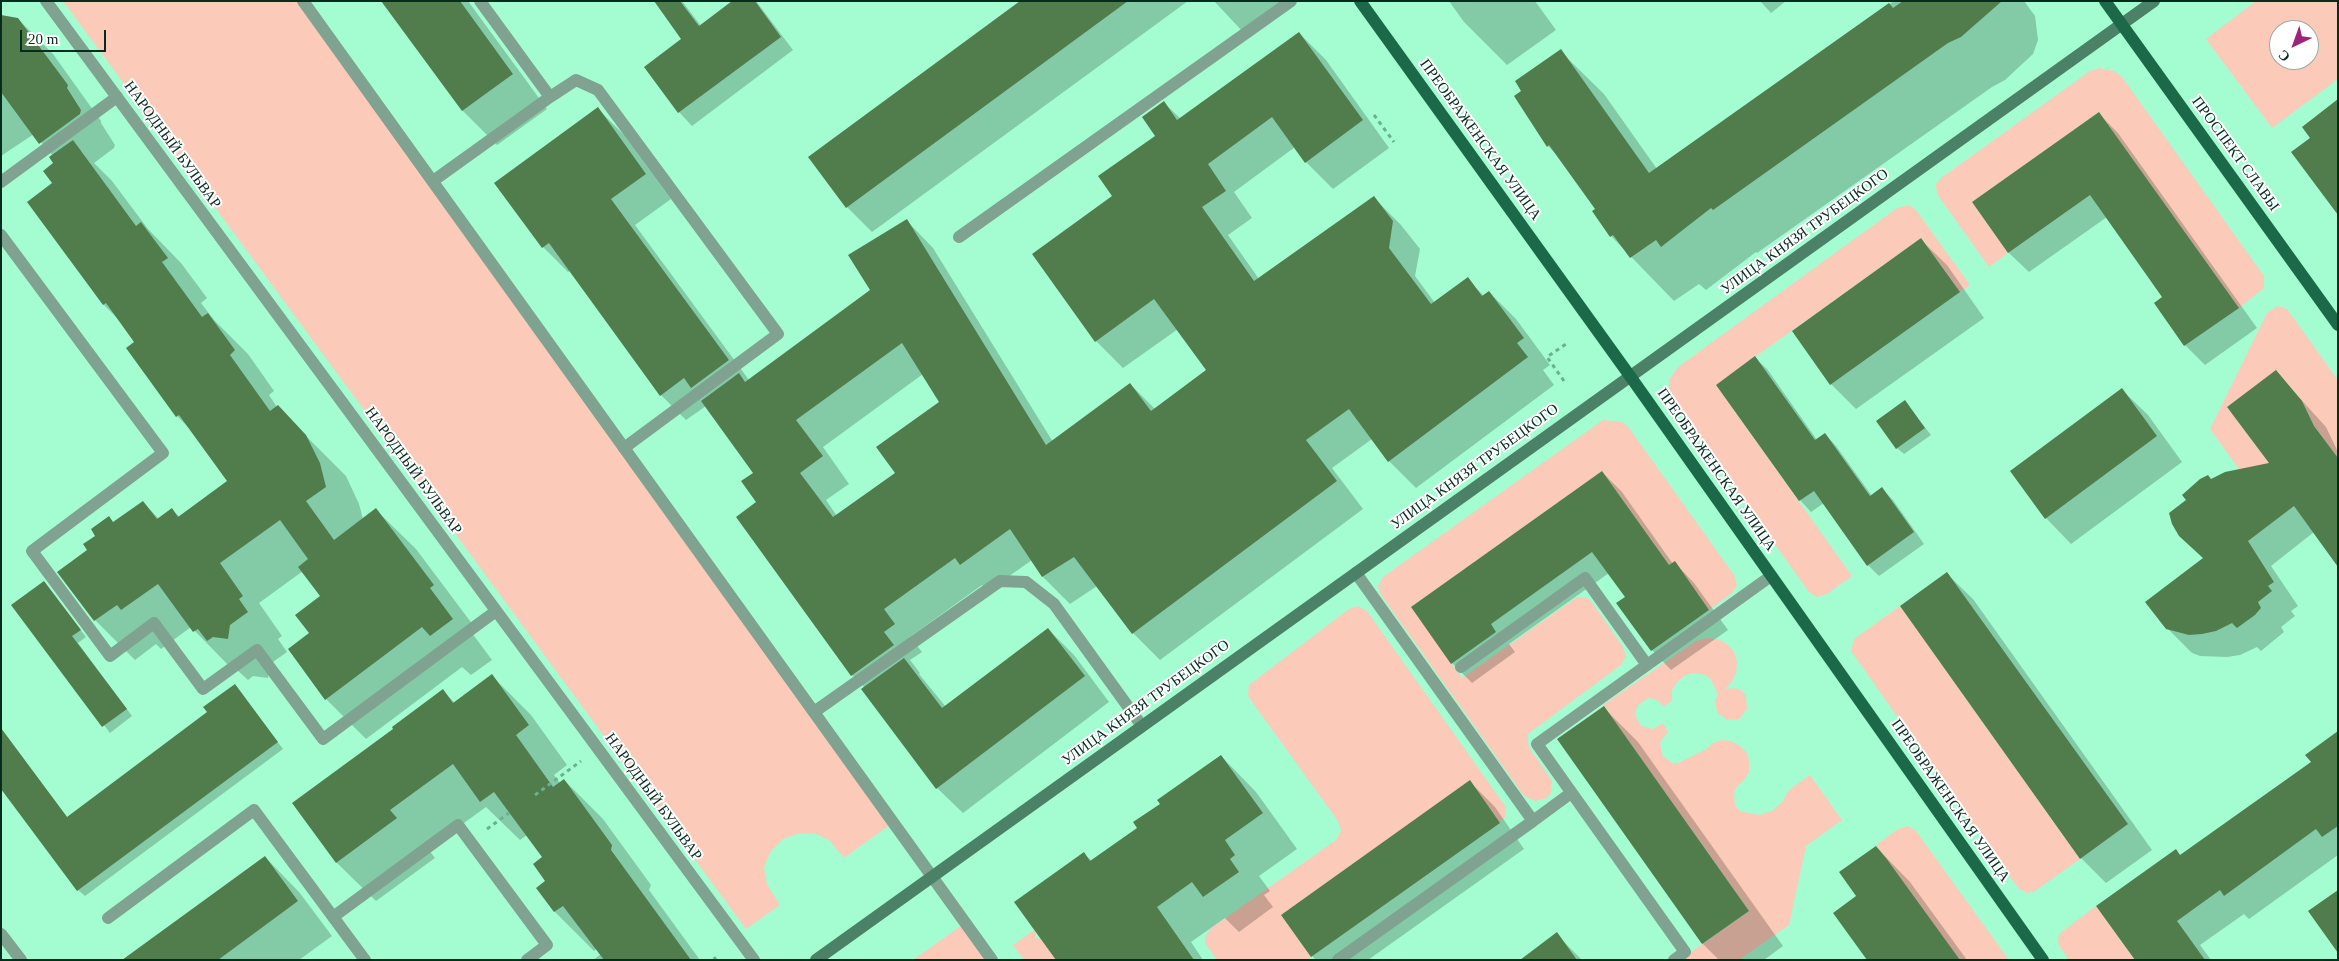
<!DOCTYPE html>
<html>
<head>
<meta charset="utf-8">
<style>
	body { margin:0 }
	#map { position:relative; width:2339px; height:961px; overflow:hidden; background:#a4fdd1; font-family:"Times New Roman",serif }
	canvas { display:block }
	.frame { position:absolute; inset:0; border:2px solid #052c1d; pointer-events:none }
	.north { position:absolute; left:2269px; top:20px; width:50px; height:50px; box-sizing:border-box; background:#fff; border:1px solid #9baba5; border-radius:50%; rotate:222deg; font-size:14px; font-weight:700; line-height:20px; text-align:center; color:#052c1d }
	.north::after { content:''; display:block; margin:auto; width:18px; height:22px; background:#9d237b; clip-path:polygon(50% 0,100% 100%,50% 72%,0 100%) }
	.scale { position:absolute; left:20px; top:30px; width:86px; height:22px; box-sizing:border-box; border:2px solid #052c1d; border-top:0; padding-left:6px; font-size:15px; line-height:18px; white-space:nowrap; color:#052c1d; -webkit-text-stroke:4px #fff; paint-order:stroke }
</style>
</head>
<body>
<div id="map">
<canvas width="2339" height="961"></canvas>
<div class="frame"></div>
<div class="north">С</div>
<div class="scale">20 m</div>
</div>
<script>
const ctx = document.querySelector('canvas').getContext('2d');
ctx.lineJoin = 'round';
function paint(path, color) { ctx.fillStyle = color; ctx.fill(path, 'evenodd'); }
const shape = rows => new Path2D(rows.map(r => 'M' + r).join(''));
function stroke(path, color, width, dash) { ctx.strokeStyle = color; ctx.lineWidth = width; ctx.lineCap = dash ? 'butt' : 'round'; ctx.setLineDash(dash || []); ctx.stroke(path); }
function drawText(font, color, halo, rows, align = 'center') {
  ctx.font = font + ' "Times New Roman",serif'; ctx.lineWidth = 4; ctx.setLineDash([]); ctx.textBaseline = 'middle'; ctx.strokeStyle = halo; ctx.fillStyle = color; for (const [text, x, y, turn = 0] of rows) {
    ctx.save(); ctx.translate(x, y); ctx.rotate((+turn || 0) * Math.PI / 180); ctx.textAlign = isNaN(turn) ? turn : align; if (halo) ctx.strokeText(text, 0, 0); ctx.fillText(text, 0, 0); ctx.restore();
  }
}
const green = shape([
	[63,1,301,1,891,824,844,858,829,840,814,833,797,834,783,839,771,851,764,867,767,884,780,905,746,929],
	[2256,1,2338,1,2338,79,2272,128,2206,39],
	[2279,30,2309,30,2309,60,2279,60],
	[2100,68,2114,71,2122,77,2264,276,2264,288,2239,308,2099,112,1972,202,2008,253,1989,267,1937,194,1936,184,1941,178,2090,71],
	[1909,205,1916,210,1970,285,1960,292,1921,238,1716,385,1852,576,1827,594,1817,597,1809,592,1674,403,1669,394,1669,380,1678,367,1897,208],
	[2278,306,2287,309,2338,380,2338,458,2314,426,2302,401,2276,371,2227,407,2279,476,2252,469,2239,469,2210,429,2267,313],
	[1603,420,1622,422,1629,428,1734,575,1737,585,1732,593,1709,610,1675,562,1669,565,1602,471,1411,607,1462,678,1577,597,1587,598,1591,601,1623,647,1626,656,1621,665,1528,734,1528,744,1530,749,1552,781,1551,793,1547,798,1535,801,1524,796,1381,595,1378,586,1383,577],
	[1358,606,1367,611,1503,803,1506,807,1505,817,1500,823,1469,781,1281,915,1311,957,1307,960,1217,960,1205,943,1205,938,1210,929,1336,840,1341,831,1338,821,1250,699,1248,695,1249,685,1349,609],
	[1900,606,2080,859,2035,891,2027,893,2018,888,1851,651,1854,639],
	[1707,638,1718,639,1727,644,1734,652,1737,662,1736,673,1731,683,1725,689,1736,688,1742,691,1746,696,1747,709,1739,719,1727,720,1717,712,1715,700,1718,694,1710,678,1702,674,1692,673,1684,676,1677,682,1672,690,1672,701,1664,706,1655,699,1649,698,1639,704,1636,709,1635,715,1641,726,1653,729,1663,723,1668,732,1660,742,1662,755,1672,763,1678,763,1705,750,1713,743,1722,740,1731,741,1740,746,1747,753,1749,762,1749,772,1744,780,1737,786,1734,793,1735,805,1740,811,1759,815,1772,811,1782,802,1789,790,1810,775,1842,820,1806,846,1789,925,1739,960,1680,960,1749,911,1603,705,1696,641],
	[1908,826,1916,831,2009,960,1959,960,1876,845,1898,829],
	[2096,906,2135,960,2069,960,2058,944,2059,934],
	[962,925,987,960,913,960],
	[1034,930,1036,933,1035,938,1041,939,1056,960,1024,960,1013,945]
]);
const shadow = shape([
	[382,1,468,1,547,109,497,145,463,111],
	[655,1,682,1,701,26,734,1,756,1,793,50,692,126,679,112,683,39],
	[1023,1,1188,1,872,232,847,207],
	[1214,1,1281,1,1244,33],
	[1449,1,1535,1,1556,30,1507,65,1464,22],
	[1760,1,1786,1,1771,13],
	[1894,1,2024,1,2035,16,2038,40,2033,54,2005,80,1992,87,1757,253,1756,252,1706,290,1699,284,1674,301,1611,236,1597,210,1560,158,1548,146,1523,91,1560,51,1604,94,1657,169],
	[18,19,53,54,101,121,101,123,115,145,114,148,94,163,112,181,148,229,181,263,207,298,201,303,214,320,248,354,274,391,269,395,277,407,346,476,359,504,363,519,376,510,416,549,473,625,469,629,492,660,471,675,462,667,366,739,326,699,289,649,310,634,322,597,303,571,259,603,282,636,278,639,287,652,270,664,268,678,253,676,248,680,236,669,234,671,191,627,161,649,156,644,135,660,95,620,89,550,114,523,143,502,159,519,172,510,180,517,228,482,193,432,177,416,136,343,119,320,104,305,29,202,54,183,55,164,53,156,34,134,1,156,1,23],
	[1299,33,1326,60,1389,148,1333,189,1306,162,1295,147,1234,192,1252,218,1228,235,1259,279,1374,198,1401,225,1420,249,1415,276,1435,303,1467,279,1484,296,1489,292,1516,319,1550,365,1543,370,1554,385,1416,488,1389,461,1372,439,1332,468,1363,509,1160,660,1133,633,1097,586,1070,604,1043,577,1032,560,988,591,982,585,910,637,922,652,910,660,920,673,919,674,946,707,1048,629,1074,655,1109,702,963,813,937,788,865,688,852,675,758,503,755,473,706,406,686,420,661,395,570,271,568,272,543,247,598,109,623,134,671,199,635,225,749,380,871,291,906,220,933,248,1053,442,1130,384,1155,409,1208,371,1178,329,1123,368,1096,341,1114,197,1156,136,1164,103,1181,119],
	[923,374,941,403,897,473,837,516,826,500,849,484,823,447],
	[2099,114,2118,133,2257,328,2205,365,2185,345,2155,303,2164,297,2107,217,2029,272,2009,253,1974,202],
	[1921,240,1947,265,1984,318,1856,409,1831,384],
	[1755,358,1767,369,1817,440,1825,434,1836,446,1872,496,1882,489,1893,500,1924,544,1879,576,1868,565,1824,503,1811,512,1800,500,1717,385],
	[2276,372,2326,427,2338,452,2338,565,2314,532,2271,566,2298,606,2291,611,2295,616,2281,627,2284,632,2261,651,2257,647,2240,655,2227,657,2200,656,2192,653,2167,628,2204,559,2180,535,2212,480,2271,463],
	[2122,390,2148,415,2182,462,2071,544,2046,518],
	[1905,402,1931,435,1904,454,1897,448],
	[1602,472,1622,492,1673,564,1675,563,1694,583,1728,630,1671,670,1652,650,1618,603,1626,597,1609,573,1509,644,1515,652,1472,683,1452,663,1412,607],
	[1947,574,1973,599,2152,850,2106,883,2081,858],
	[44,583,86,637,78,643,132,716,110,733,13,605],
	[492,676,531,715,567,765,554,775,560,783,564,780,603,819,651,885,649,890,700,960,593,960,601,954,597,948,594,951,555,912,537,888,547,881,543,858,527,835,520,840,486,807,428,849,435,858,376,901,337,863,294,803,395,730,443,691,455,703],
	[235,686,283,749,85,896,78,890,4,733,68,818,209,712],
	[1604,708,1638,742,1783,946,1764,960,1719,960,1703,944,1559,740],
	[2338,733,2338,855,2249,919,2244,914,2200,945,2211,960,2136,960,2176,851,2181,856,2312,762],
	[1221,756,1256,792,1297,849,1259,876,1270,891,1264,895,1273,907,1239,932,1225,918,1191,942,1203,960,1057,960,1084,854,1092,861,1139,828,1162,804],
	[1470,782,1495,807,1524,849,1368,960,1316,960,1312,956],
	[1876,847,1910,882,1967,960,1868,960,1858,896],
	[265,857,299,892,332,936,299,960,139,960],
	[1556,934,1582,960,1522,960]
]);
const building = shape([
	[381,1,460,1,513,74,462,111],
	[654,1,680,1,699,26,732,1,755,1,781,37,678,113,644,67,681,39],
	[1020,1,1128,1,846,208,808,157],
	[1903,1,2002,1,1961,37,1948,43,1713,210,1711,208,1661,247,1656,240,1630,258,1613,235,1610,237,1592,211,1595,209,1549,145,1547,147,1514,96,1521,91,1515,81,1561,49,1649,173,1889,3,1893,8],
	[1,15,18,18,68,85,67,88,81,110,80,114,39,144,1,92],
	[1299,32,1363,120,1305,163,1272,117,1208,164,1226,191,1202,207,1254,281,1374,196,1393,221,1389,248,1431,304,1468,277,1482,296,1489,291,1524,338,1517,343,1528,357,1388,462,1349,409,1306,440,1337,481,1132,634,1074,557,1042,577,1010,529,960,565,955,558,884,609,895,624,884,632,894,645,851,676,736,517,756,502,741,481,753,473,701,401,739,373,745,382,870,290,848,255,907,219,1046,445,1130,383,1151,411,1206,370,1154,299,1095,342,1032,254,1112,196,1098,176,1155,136,1142,117,1164,101,1177,120],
	[902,343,939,402,876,447,895,473,833,517,800,473,823,456,796,420],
	[2338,99,2338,215,2291,152,2310,138,2302,127],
	[598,107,646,174,611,199,729,360,691,388,684,378,660,396,549,243,542,248,494,183],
	[2099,112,2239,308,2184,346,2154,303,2162,297,2090,195,2008,253,1972,202],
	[73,140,136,226,141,222,168,258,162,262,202,317,208,313,235,350,230,355,270,411,278,405,306,435,320,463,326,487,306,501,334,540,376,508,434,585,430,588,453,619,430,636,422,627,325,700,288,649,309,633,295,615,320,596,298,567,308,559,280,520,220,563,243,596,239,599,248,612,230,625,228,639,213,637,207,641,198,629,193,632,158,584,121,610,117,605,94,621,57,572,87,550,83,544,95,536,91,529,109,516,113,522,143,501,157,519,172,508,178,517,227,481,179,415,176,417,126,348,134,342,106,303,103,305,27,202,52,183,43,171,53,163,49,157],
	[1921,238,1960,292,1830,385,1792,331],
	[1755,356,1815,440,1825,433,1870,496,1882,487,1914,532,1867,566,1814,491,1799,501,1716,385],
	[2276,370,2302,401,2314,426,2338,458,2338,567,2294,506,2248,541,2274,582,2268,586,2272,591,2258,602,2261,608,2255,615,2237,628,2232,623,2216,631,2202,634,2189,635,2166,629,2145,602,2203,558,2179,536,2172,524,2169,513,2186,500,2182,495,2200,479,2208,475,2211,479,2225,472,2269,463,2227,407],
	[2122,388,2157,436,2045,519,2010,471],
	[1905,400,1925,428,1896,449,1876,421],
	[1602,471,1669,565,1675,561,1709,610,1651,651,1616,603,1625,597,1592,552,1491,624,1496,632,1451,664,1411,607],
	[1947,572,2128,824,2080,859,1900,606],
	[44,581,81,630,72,636,127,709,102,727,11,605],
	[1048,628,1085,676,936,789,861,689,904,658,942,708],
	[492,674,529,725,516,735,553,787,564,779,612,845,611,850,691,960,604,960,563,906,554,912,536,888,545,881,533,864,542,857,494,792,480,802,453,764,390,810,397,818,336,863,292,803,393,729,392,727,443,689,453,703],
	[235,684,278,742,77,891,1,789,1,728,67,817,207,712,203,707],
	[1604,706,1749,911,1702,944,1557,739],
	[2338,731,2338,826,2322,837,2316,829,2224,896,2220,890,2177,921,2205,960,2135,960,2096,906,2176,849,2180,855,2311,762,2305,755],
	[1221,755,1263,813,1225,840,1235,855,1230,859,1239,872,1203,897,1192,882,1157,907,1194,960,1056,960,1014,902,1084,852,1090,861,1137,828,1133,822,1160,804,1157,800],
	[1470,780,1500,823,1311,957,1281,915],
	[1876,846,1886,858,1960,960,1867,960,1833,913,1856,896,1839,872],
	[265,856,298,901,218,960,122,960],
	[2338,890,2338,953,2308,911],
	[1557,932,1577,960,1520,960]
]);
const path = shape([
	[1374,115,1394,142],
	[1564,381,1547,357,1569,342],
	[535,795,581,761],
	[487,829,509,813],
	[714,957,716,960]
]);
const lane = shape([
	[550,97,576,80,598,90,778,334,624,448],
	[433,181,550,97,480,1],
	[1,182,117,97],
	[1,235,163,453,32,551,110,656,154,623,203,689,257,650,323,739,496,611],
	[959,237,1291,1],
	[1647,665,1537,744,1685,952,1674,960],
	[1461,667,1585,578,1647,665,1771,576],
	[814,712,1000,581,1026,582,1054,604,1142,726],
	[1533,821,1571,793],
	[333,917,458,825,547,945,527,960],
	[108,918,254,810,365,960],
	[1,934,21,960],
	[1338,960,1533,821,1356,573]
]);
const street = shape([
	[46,1,754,960],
	[303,1,992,960]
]);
const secondary = shape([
	[816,960,2154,1]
]);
const primary = shape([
	[1360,1,1630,376,2043,960],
	[2105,1,2338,325]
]);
const streetNames = [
	["ПРЕОБРАЖЕНСКАЯ УЛИЦА",1480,140,54],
	["НАРОДНЫЙ БУЛЬВАР",172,145,54],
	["ПРОСПЕКТ СЛАВЫ",2235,154,54],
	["УЛИЦА КНЯЗЯ ТРУБЕЦКОГО",1805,232,-36],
	["УЛИЦА КНЯЗЯ ТРУБЕЦКОГО",1475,467,-36],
	["ПРЕОБРАЖЕНСКАЯ УЛИЦА",1716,470,55],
	["НАРОДНЫЙ БУЛЬВАР",413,471,54],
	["УЛИЦА КНЯЗЯ ТРУБЕЦКОГО",1146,703,-36],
	["НАРОДНЫЙ БУЛЬВАР",653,797,54],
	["ПРЕОБРАЖЕНСКАЯ УЛИЦА",1950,801,55]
];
paint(green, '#fbcab8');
paint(shadow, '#0003');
paint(building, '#517d4c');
stroke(path, '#6ab190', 3, [4, 4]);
stroke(lane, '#7fa390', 12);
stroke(street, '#7fa390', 12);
stroke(secondary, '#4a8167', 12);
stroke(primary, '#1c6949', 12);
drawText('15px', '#052c1d', '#fff', streetNames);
</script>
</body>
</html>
